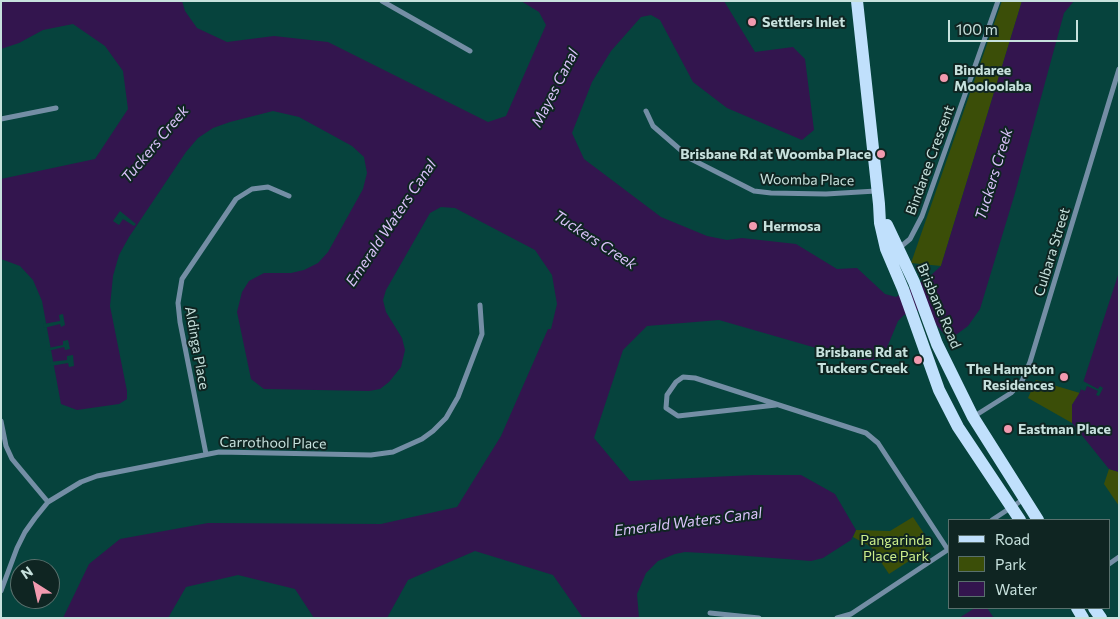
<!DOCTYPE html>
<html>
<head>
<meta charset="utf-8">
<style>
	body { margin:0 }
	#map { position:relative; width:1120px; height:619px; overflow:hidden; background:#06433d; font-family:Commissioner,sans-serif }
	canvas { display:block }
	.frame { position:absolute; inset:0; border:2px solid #c7e1dd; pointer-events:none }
	.legend { position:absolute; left:948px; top:519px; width:162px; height:90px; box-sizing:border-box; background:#0f2522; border:1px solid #59706d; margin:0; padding:6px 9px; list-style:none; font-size:15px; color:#c7e1dd }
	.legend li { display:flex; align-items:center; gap:10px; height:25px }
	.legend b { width:25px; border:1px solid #59706d }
	.north { position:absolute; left:10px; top:559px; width:50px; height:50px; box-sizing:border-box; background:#0f2522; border:1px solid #59706d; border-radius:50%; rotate:325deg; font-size:14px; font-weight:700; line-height:20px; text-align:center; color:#c7e1dd }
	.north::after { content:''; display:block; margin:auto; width:18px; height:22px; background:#f29aaf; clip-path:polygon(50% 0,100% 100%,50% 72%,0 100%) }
	.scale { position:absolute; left:948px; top:20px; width:130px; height:22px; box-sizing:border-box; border:2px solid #c7e1dd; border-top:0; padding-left:6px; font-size:15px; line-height:18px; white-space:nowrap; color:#c7e1dd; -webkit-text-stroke:4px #0f2522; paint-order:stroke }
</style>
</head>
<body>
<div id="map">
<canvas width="1120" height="619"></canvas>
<div class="frame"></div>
<ul class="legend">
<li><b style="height:6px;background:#c0e0fc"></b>Road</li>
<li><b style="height:14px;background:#3b4e08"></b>Park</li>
<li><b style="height:14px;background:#33154e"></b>Water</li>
</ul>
<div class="north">N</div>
<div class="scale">100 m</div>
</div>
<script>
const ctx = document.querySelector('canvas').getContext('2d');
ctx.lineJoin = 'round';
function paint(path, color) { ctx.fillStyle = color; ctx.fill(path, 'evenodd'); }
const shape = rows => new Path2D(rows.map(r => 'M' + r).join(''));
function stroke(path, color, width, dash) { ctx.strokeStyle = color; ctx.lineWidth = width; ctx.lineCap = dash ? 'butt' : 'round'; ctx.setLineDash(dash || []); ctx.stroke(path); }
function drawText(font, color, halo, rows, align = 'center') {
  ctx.font = font + ' Commissioner,sans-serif'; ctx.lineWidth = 4; ctx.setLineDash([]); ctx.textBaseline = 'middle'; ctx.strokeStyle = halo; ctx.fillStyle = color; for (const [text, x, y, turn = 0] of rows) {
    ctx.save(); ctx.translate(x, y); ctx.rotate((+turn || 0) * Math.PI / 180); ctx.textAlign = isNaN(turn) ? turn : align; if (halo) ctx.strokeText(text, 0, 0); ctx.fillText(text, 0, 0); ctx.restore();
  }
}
const green = shape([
	[1002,1,1022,1,941,266,911,263],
	[1036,380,1080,393,1072,405,1072,423,1028,398],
	[1109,469,1119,472,1119,506,1104,484],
	[913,517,925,535,926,547,923,552,889,574,871,547,853,537,856,530,890,531]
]);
const water = shape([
	[1,1,182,1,185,11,197,28,227,42,274,36,328,42,488,122,506,116,546,25,539,12,521,1,724,1,755,52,793,47,805,59,814,130,802,140,727,108,693,82,660,20,651,15,641,17,611,51,592,82,572,133,584,159,661,217,707,236,727,240,742,238,796,244,837,269,857,268,885,294,896,297,929,277,941,266,1022,1,1074,1,1064,13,1015,193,980,309,968,326,949,340,923,309,904,315,898,321,886,350,881,357,873,360,858,360,719,320,647,326,623,350,594,438,630,481,753,475,801,475,835,494,856,530,851,540,823,558,811,561,722,554,685,552,675,554,658,561,646,573,637,594,639,618,583,618,553,575,475,551,408,580,387,618,314,618,295,589,238,575,186,587,168,618,63,618,89,564,120,539,208,523,381,524,457,507,501,436,548,329,551,329,557,304,552,275,535,250,455,208,441,207,430,213,386,290,383,300,386,312,402,338,405,350,401,367,389,382,380,389,369,391,264,389,251,379,237,312,242,292,249,281,264,273,291,273,304,270,318,263,328,252,363,189,367,173,364,157,352,146,299,117,273,111,230,122,213,128,198,138,186,152,129,237,119,255,113,276,110,306,127,391,127,399,119,404,77,410,61,404,42,301,33,280,20,266,1,259,1,179,95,159,128,109,123,71,105,46,73,24,43,30,19,43,1,49],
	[1119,272,1119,472,1109,469,1072,423,1072,405,1080,392],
	[975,608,987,608,994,618,959,618]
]);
const pier = shape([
	[120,211,136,224,134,226,123,219,119,225,113,221],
	[63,314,65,325,61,327,60,324,44,328,43,324,60,321,59,315],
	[68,340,70,349,65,350,64,347,48,351,48,348,63,345,63,341],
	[73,355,74,366,69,367,68,363,51,366,50,362,67,360,67,356],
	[1083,381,1098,389,1100,386,1103,388,1099,396,1096,395,1098,391,1087,386,1085,391,1080,389]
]);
const street = shape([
	[382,1,470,51],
	[646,111,653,126,691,159,754,191,771,193,826,194,876,191],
	[1,119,56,108],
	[898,249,910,239,922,216,998,1],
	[776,405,678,416,666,408,667,395,676,382,683,377,695,378,866,433,878,443,948,550],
	[973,417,1011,393,1022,381,1030,362,1119,69],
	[1,421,6,446,12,459,48,502],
	[206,454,180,322,178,303,182,279,236,199,252,189,268,187,289,196],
	[992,520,1024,499],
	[1109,564,1119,557],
	[1,591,17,548,25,532,35,518,48,502,81,482,97,476,219,452,371,455,393,452,422,439,433,431,446,418,458,397,482,334,480,305],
	[710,613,759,618],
	[837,618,851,614,949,549]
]);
const primary = shape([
	[857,1,879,204,880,223,886,249,903,289,939,390,958,427,1020,520],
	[887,225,914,282,937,344,973,417,1038,520],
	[1077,608,1083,618],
	[1094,608,1101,618]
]);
const markers = [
	[752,22,5,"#f29aaf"],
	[944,78,5,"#f29aaf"],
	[881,154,5,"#f29aaf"],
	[753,226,5,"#f29aaf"],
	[918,360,5,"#f29aaf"],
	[1064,377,5,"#f29aaf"],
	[1008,429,5,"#f29aaf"]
];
const poiNames = [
	["Settlers Inlet",762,22],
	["Bindaree",954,70],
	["Mooloolaba",954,86],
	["Brisbane Rd at Woomba Place",871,154,"right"],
	["Hermosa",763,226],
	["Brisbane Rd at",908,352,"right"],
	["Tuckers Creek",908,368,"right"],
	["The Hampton",1054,369,"right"],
	["Residences",1054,385,"right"],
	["Eastman Place",1018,429]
];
const streetNames = [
	["Bindaree Crescent",930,160,-70],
	["Woomba Place",807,180,1],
	["Culbara Street",1052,252,-73],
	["Brisbane Road",939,306,67],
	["Aldinga Place",197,348,80],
	["Carrothool Place",273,443,1]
];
const parkNames = [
	["Pangarinda",896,540],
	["Place Park",896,556]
];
const waterNames = [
	["Mayes Canal",555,88,-63],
	["Tuckers Creek",155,144,-50],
	["Tuckers Creek",994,174,-73],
	["Emerald Waters Canal",391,223,-56],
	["Tuckers Creek",595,240,33],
	["Emerald Waters Canal",688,522,-7]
];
paint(green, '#3b4e08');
paint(water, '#33154e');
paint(pier, '#06433d');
stroke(street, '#748ea5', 5);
stroke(primary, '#c0e0fc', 12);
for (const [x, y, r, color] of markers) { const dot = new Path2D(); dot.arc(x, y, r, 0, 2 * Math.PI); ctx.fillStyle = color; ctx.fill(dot); stroke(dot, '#0f2522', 2); }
drawText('bold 14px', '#c7e1dd', '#0f2522', poiNames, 'left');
drawText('14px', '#c7e1dd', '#0f2522', streetNames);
drawText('14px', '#ccee8b', '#0f2522', parkNames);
drawText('italic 15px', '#dac2f9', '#0f2522', waterNames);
</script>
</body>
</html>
